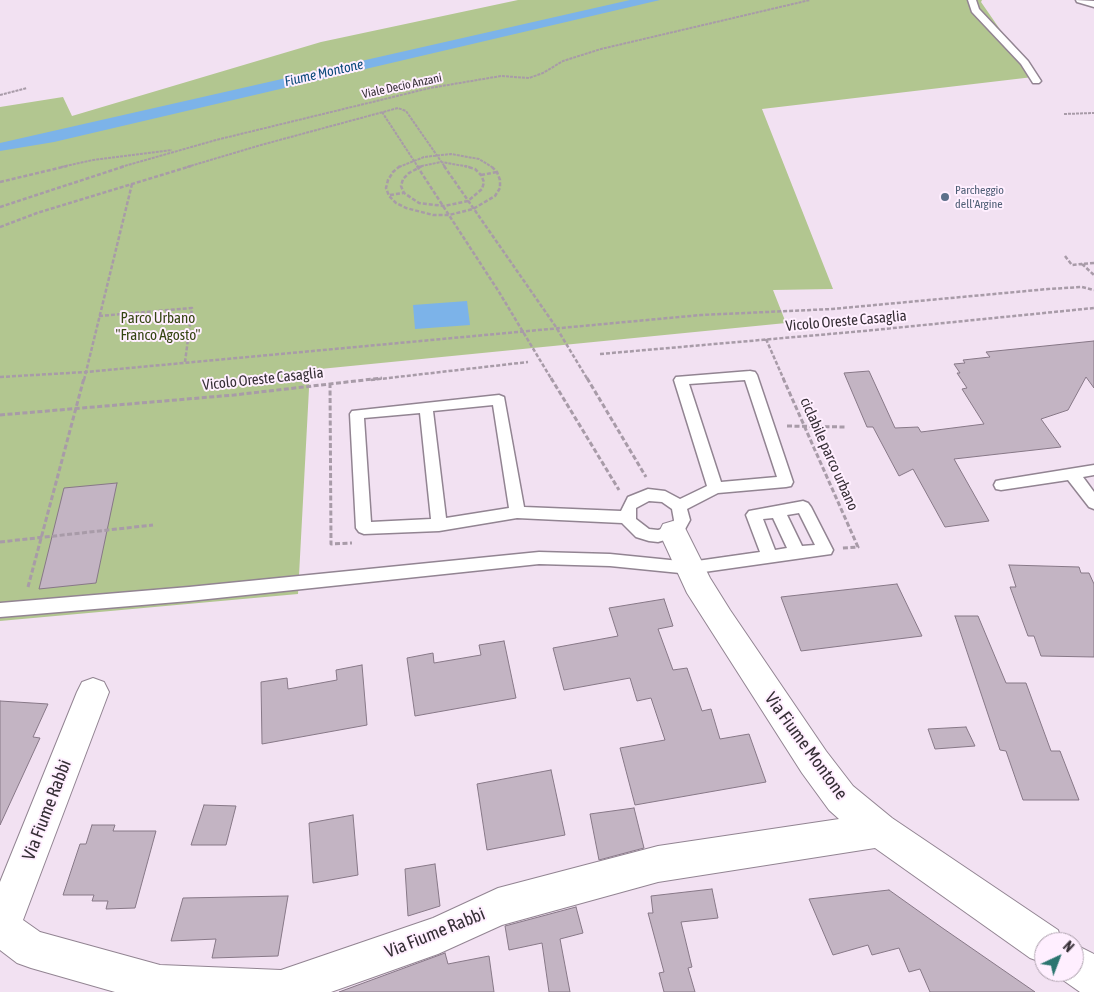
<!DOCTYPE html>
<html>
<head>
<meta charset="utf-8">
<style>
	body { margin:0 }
	#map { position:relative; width:1094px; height:992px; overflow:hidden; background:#f2e1f2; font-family:"Asap Condensed",sans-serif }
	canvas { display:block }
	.north { position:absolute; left:1034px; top:932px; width:50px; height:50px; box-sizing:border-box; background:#ffefff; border:1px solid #aea2ae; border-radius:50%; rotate:43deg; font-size:14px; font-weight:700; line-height:20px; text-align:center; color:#352e35 }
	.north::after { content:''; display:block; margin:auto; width:18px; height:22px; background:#2c7570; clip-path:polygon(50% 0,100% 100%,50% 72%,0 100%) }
</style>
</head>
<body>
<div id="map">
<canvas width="1094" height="992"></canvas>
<div class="north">N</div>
</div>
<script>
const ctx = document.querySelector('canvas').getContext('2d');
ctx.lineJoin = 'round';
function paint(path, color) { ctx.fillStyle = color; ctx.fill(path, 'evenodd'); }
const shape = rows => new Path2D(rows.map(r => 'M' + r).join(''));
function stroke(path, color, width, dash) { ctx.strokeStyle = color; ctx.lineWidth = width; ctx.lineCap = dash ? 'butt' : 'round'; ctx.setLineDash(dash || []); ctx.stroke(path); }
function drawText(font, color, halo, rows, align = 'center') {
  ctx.font = font + ' "Asap Condensed",sans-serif'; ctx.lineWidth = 4; ctx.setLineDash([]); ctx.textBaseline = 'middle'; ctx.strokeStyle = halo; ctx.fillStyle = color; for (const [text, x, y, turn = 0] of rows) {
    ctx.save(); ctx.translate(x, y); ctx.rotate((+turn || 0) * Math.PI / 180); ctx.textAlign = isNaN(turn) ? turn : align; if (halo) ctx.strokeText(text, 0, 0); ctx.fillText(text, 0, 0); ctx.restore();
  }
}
const green = shape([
	[518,0,982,0,981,2,1033,77,762,109,833,289,773,290,786,323,310,370,298,594,0,621,0,107,63,97,72,116,321,42]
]);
const water = shape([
	[630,0,660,0,54,142,0,151,0,143],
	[467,301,470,325,415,329,413,305]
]);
const building = shape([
	[1094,341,1094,388,1086,377,1068,410,1041,419,1061,447,954,459,989,521,945,527,913,469,899,476,873,427,867,427,844,373,869,371,895,428,918,427,921,432,984,424,962,389,967,388,957,373,960,373,954,364,965,363,963,360,990,357,986,352,1094,341],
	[117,483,96,583,39,589,64,488,117,483],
	[1009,565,1079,567,1081,573,1089,573,1094,584,1094,657,1041,656,1034,636,1028,636,1010,587,1016,587,1009,565],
	[897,584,922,636,801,651,781,597,897,584],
	[664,599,673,626,658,629,673,670,687,668,702,711,711,709,720,739,749,734,766,782,635,805,620,748,665,740,651,698,637,701,630,678,564,690,553,648,618,636,609,608,664,599],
	[955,616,978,616,1006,683,1026,683,1051,751,1060,751,1079,800,1023,800,1006,751,1000,750,955,616],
	[504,641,516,698,415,716,407,658,433,653,434,663,481,655,479,645,504,641],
	[362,665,367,725,262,744,261,682,287,678,288,689,337,680,336,670,362,665],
	[0,701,48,704,33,737,40,738,0,825,0,701],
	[966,727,975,746,935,749,928,729,966,727],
	[551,770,565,835,487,850,477,784,551,770],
	[204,805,236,806,226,845,191,845,204,805],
	[634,808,644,848,599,860,590,814,634,808],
	[353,815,358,875,313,883,309,823,353,815],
	[92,825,115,825,113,831,156,831,135,908,106,909,108,901,92,901,94,895,63,895,80,844,86,844,92,825],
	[435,864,440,906,408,916,405,869,435,864],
	[712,889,718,918,681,922,692,967,688,968,695,992,664,992,659,973,664,972,648,913,653,913,651,896,712,889],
	[889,890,941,927,1035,992,930,992,920,969,909,972,899,948,872,955,868,945,833,955,809,899,889,890],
	[288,896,278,956,212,958,216,939,171,941,183,898,288,896],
	[576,907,583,933,560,939,570,992,549,992,542,943,509,950,505,926,576,907],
	[445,953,448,964,489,956,494,992,339,992,445,953]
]);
const pathFar2 = shape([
	[0,95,27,88],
	[382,112,418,167],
	[1064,114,1094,113],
	[61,167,93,160,172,150],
	[121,167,216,140,430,88,501,76,529,78,543,73,563,61,601,49,810,0],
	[187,167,261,145,398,108,406,111,445,167],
	[399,167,424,157,451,154,479,159,492,167],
	[417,167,441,162,470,167]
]);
const pathFar1 = shape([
	[400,166,393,172,388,180,386,188,389,196,396,203,406,208,433,215,449,215,473,209,495,196,500,188,500,180,497,172,491,166],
	[417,166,499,292,552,380],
	[422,166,409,173,403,179,401,186,404,193,419,203,444,206,468,201,482,189,484,182,481,175,475,169,465,166],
	[444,166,556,327,588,380],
	[481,175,497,172],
	[0,182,67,166],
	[390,195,403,193],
	[0,207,125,166],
	[0,227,37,213,191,166],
	[1065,256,1072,265,1082,264],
	[1094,263,1082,264,1094,275],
	[99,316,192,308,185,362],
	[766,339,784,380],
	[600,354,864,331,1094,308],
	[0,377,86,372,701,315,832,309,1048,289,1082,287,1094,290],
	[84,380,132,184],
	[371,380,528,362]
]);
const path = shape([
	[551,378,619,490],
	[587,378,646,477],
	[783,378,858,547,842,548],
	[330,383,331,544,352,543],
	[0,415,234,395,382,378],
	[787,426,846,427],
	[0,542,153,525],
	[28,587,84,378]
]);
const lane = shape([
	[968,0,976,0,979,9,1028,61,1041,81,1039,83,1033,83,1021,64,972,12,968,0],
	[1076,0,1094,1,1094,7,1077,2,1076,0],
	[750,371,755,372,757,375,793,482,791,486,786,487,718,493,687,509,690,520,684,531,678,536,658,542,649,541,636,537,622,523,517,518,439,531,364,534,359,532,356,528,350,414,352,411,499,395,504,397,524,507,621,511,628,497,648,489,665,491,680,499,707,486,674,380,676,377,750,371],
	[745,380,777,477,721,482,689,384,745,380],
	[493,405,509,508,446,518,433,411,493,405],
	[420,413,431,519,371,522,364,418,420,413],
	[649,501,662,502,672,509,674,520,673,523,668,527,658,530,649,529,636,519,636,508,649,501],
	[1094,465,1094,475,1083,477,1094,492,1094,509,1089,507,1068,480,1001,490,996,489,994,485,996,481,1001,480,1094,465],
	[803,501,808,503,811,507,833,550,831,554,690,574,610,566,539,564,189,601,0,617,0,603,189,587,539,552,610,554,690,562,760,552,746,515,749,511,803,501],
	[799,513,815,545,802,546,787,515,799,513],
	[773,518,787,548,775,550,763,519,773,518]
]);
const street = shape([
	[673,521,683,524,710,578,730,610,826,751,853,786,892,818,1058,930,1062,942,1044,942,1044,963,1030,958,875,848,658,882,502,925,438,954,331,992,115,992,31,968,17,963,0,950,0,882,77,692,82,682,93,678,104,682,109,692,23,920,40,932,160,965,281,970,433,918,498,888,658,846,839,819,829,810,802,773,687,593,659,532,663,524,673,521],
	[1074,944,1094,954,1094,992,1080,992,1060,978,1058,972,1074,972,1074,944]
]);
const markers = [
	[945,197,5,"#5c6f8a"]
];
const farStreetnames = [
	["Viale Decio Anzani",402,86,-12]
];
const farServicenames = [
	["Parcheggio",955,190],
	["dell'Argine",955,204]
];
const farWaternames = [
	["Fiume Montone",324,73,-13]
];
const parkNames = [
	["Parco Urbano",158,318],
	["\"Franco Agosto\"",158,335]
];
const streetNames = [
	["Vicolo Oreste Casaglia",846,321,-5],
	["Vicolo Oreste Casaglia",263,379,-6],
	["ciclabile parco urbano",829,454,66]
];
const nearStreetnames = [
	["Via Fiume Montone",806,746,54],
	["Via Fiume Rabbi",47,810,-69],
	["Via Fiume Rabbi",435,933,-22]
];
paint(green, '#b2c690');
paint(water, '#7cb3e9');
paint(building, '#c3b4c3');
stroke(building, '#877887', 1);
stroke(lane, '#928492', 3);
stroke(street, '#928492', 2);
stroke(pathFar2, '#a89ba8', 2, [3, 1]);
stroke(pathFar1, '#a89ba8', 2.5, [4, 2]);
stroke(path, '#a89ba8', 3, [5, 2.5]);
paint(lane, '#fff');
paint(street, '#fff');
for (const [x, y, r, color] of markers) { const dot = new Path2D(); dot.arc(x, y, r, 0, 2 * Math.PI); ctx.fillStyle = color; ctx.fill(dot); stroke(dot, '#ffefff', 2); }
drawText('12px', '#352e35', '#ffefff', farStreetnames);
drawText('12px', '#4e5e75', '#ffefff', farServicenames, 'left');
drawText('italic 14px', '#0a4a7b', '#ffefff', farWaternames);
drawText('15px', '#344411', '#ffefff', parkNames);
drawText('15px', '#352e35', '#ffefff', streetNames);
drawText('18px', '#352e35', '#ffefff', nearStreetnames);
</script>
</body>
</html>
